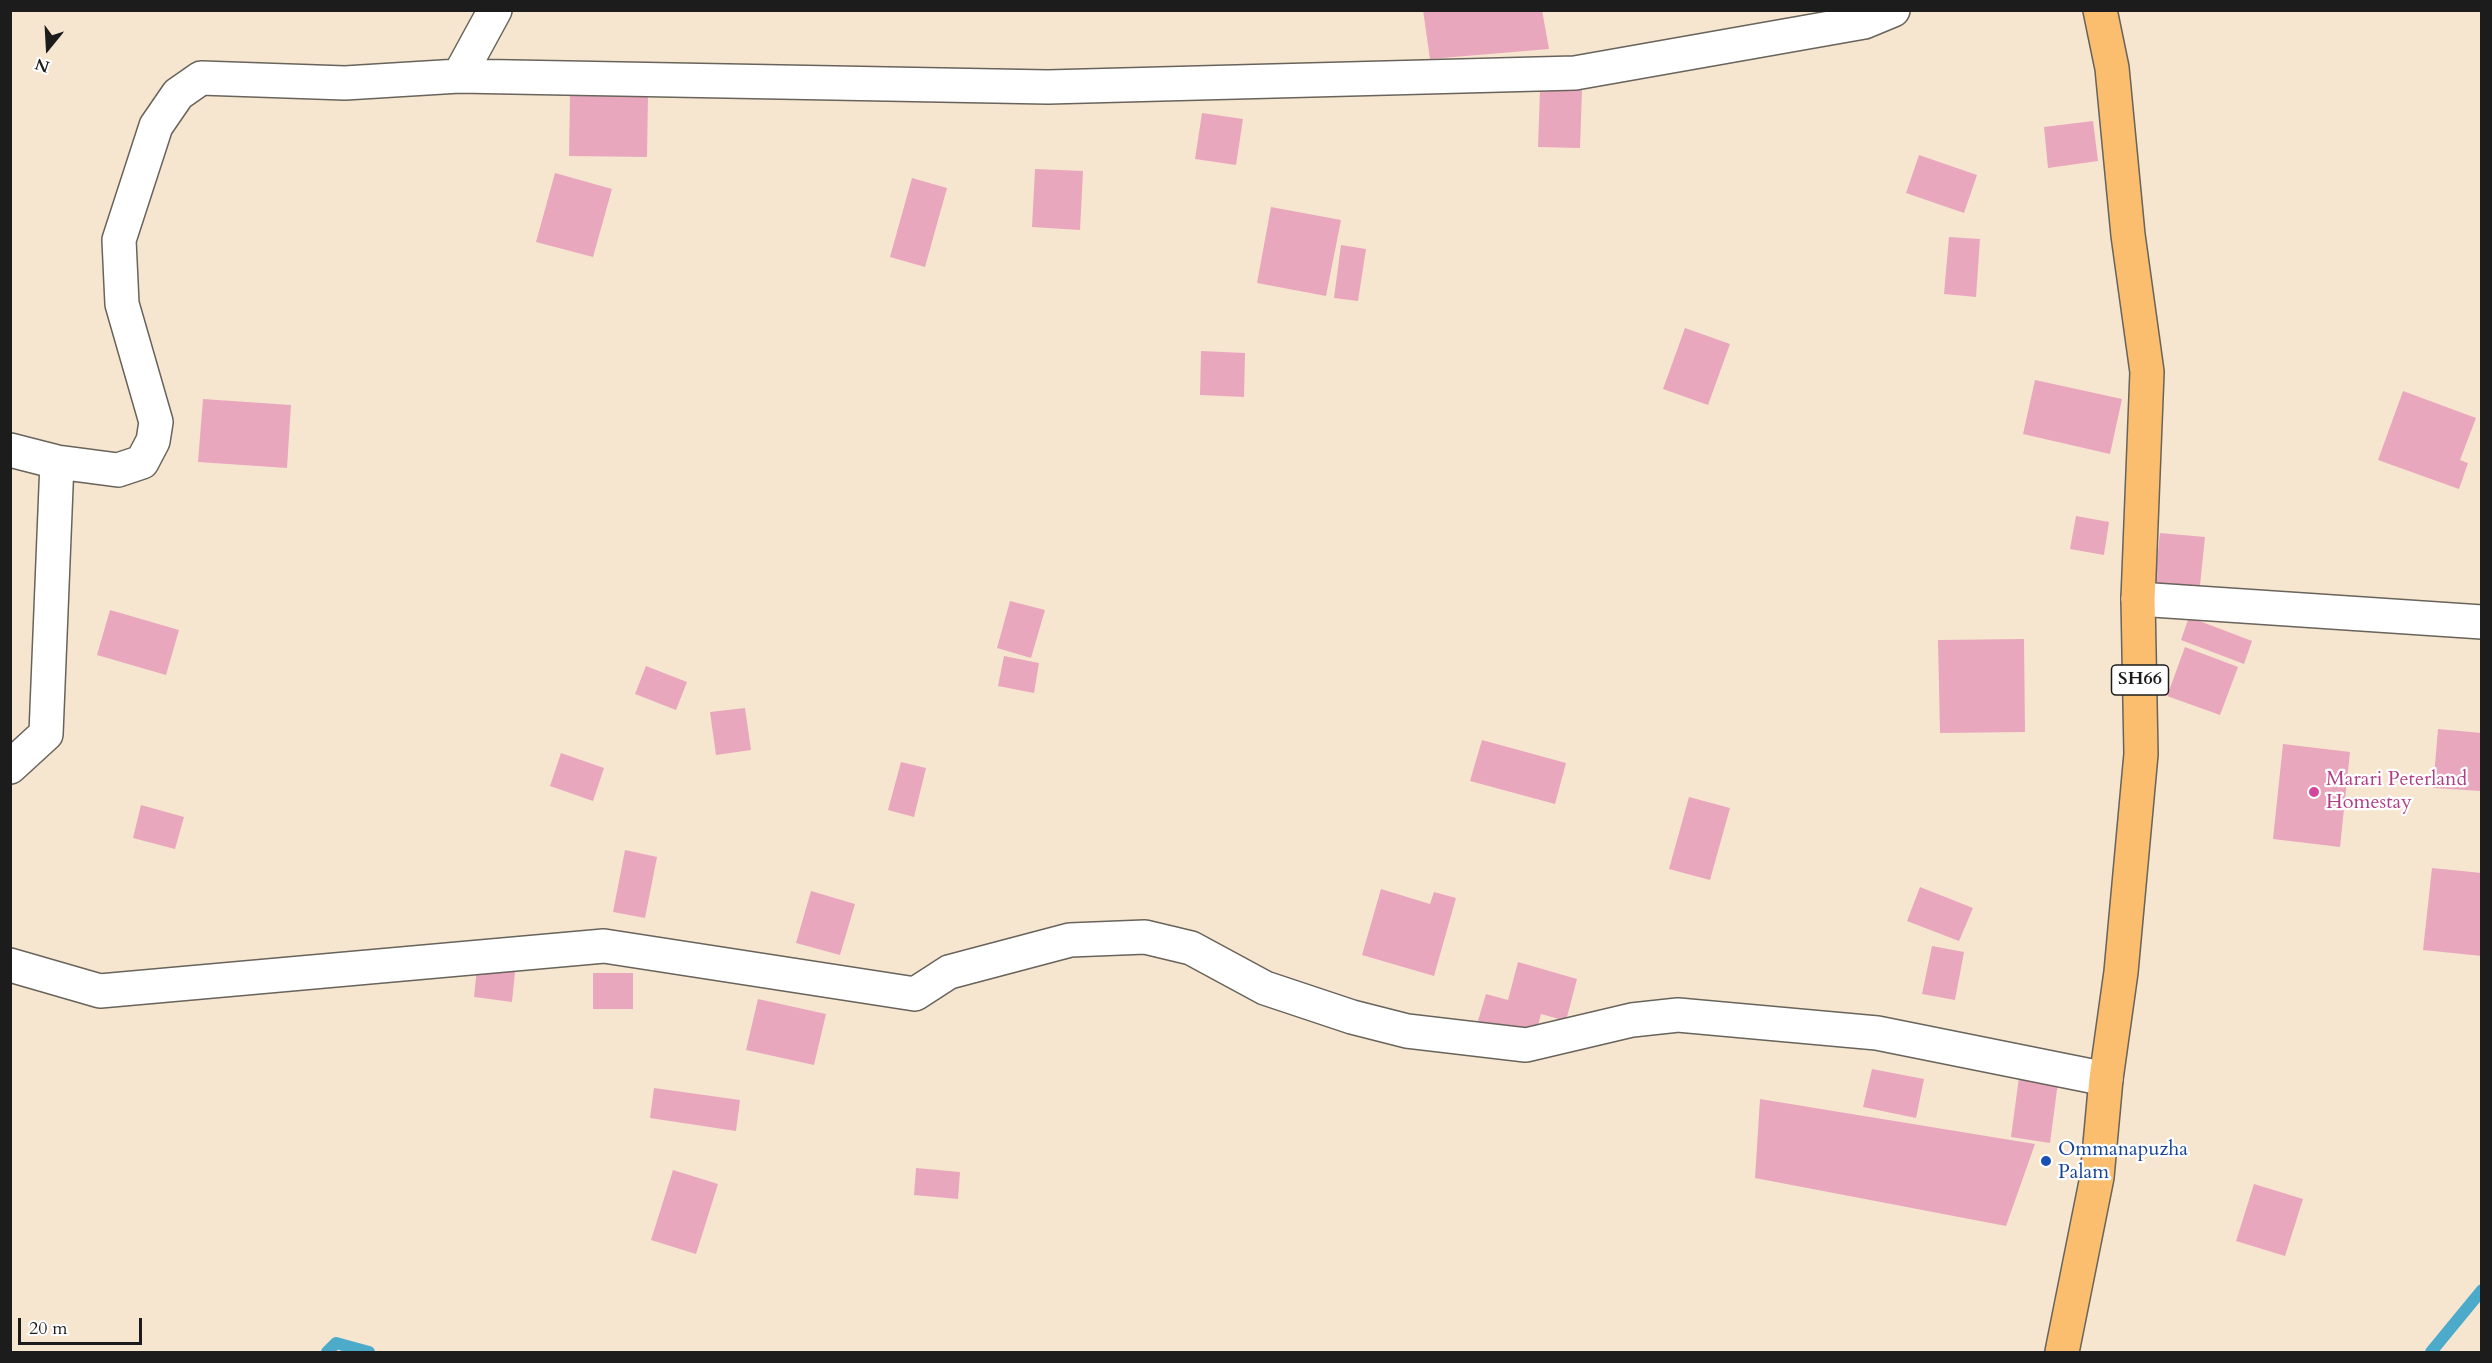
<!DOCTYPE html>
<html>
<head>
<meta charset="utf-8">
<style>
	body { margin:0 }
	#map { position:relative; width:2492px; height:1363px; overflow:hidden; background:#f6e6d0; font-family:Cardo,serif }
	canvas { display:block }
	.frame { position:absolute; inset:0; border:12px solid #1c1c1c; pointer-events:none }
	.north { position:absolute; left:18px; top:18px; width:60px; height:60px; -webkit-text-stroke:4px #fff; paint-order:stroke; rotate:198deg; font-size:16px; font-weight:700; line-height:24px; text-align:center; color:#1c1c1c }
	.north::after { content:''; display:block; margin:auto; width:21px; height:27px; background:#1c1c1c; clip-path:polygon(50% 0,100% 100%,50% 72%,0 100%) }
	.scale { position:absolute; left:18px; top:1318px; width:124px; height:27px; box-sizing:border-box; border:3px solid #1c1c1c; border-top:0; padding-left:8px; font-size:18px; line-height:21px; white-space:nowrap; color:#1c1c1c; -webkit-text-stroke:4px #fff; paint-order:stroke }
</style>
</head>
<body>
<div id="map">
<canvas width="2492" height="1363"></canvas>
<div class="frame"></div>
<div class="north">N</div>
<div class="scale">20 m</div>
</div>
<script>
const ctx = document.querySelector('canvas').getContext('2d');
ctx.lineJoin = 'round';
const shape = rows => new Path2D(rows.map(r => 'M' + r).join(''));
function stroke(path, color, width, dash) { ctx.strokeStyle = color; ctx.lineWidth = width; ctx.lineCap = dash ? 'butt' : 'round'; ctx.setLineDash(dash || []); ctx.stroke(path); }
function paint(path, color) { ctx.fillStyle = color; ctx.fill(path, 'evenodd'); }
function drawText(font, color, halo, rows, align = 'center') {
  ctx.font = font + ' Cardo,serif'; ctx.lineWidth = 4.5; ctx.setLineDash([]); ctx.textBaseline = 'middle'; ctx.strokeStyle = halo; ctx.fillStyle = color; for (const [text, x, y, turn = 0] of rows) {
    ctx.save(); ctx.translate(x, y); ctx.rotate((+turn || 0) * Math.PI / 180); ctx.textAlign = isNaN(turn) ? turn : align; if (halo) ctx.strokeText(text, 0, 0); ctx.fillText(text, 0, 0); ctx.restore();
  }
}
const stream = shape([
	[327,1352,336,1343,369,1352],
	[2431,1352,2482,1290]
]);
const building = shape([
	[1423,10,1542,10,1549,49,1430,59],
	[1540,90,1582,90,1580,148,1538,147],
	[570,95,648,96,647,157,569,156],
	[1202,113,1243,119,1236,165,1195,159],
	[2093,121,2098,161,2048,168,2044,127],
	[1919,155,1977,175,1964,213,1906,193],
	[1035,169,1083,171,1080,230,1032,227],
	[555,173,612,189,593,257,536,242],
	[912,178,947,188,925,267,890,257],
	[1271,207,1341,220,1326,296,1257,283],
	[1949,237,1980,239,1976,297,1944,294],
	[1341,245,1366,249,1358,301,1334,298],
	[1685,328,1730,344,1708,405,1663,389],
	[1201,351,1245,353,1244,397,1200,395],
	[2035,380,2122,399,2110,454,2023,434],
	[2403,391,2476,418,2460,460,2468,463,2459,489,2378,460],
	[203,399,291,405,287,468,198,462],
	[2076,516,2109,522,2104,555,2070,549],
	[2160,533,2205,537,2199,595,2154,591],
	[1010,601,1045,610,1031,658,997,648],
	[110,610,179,630,166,675,97,655],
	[2189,617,2252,641,2244,664,2181,640],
	[2024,639,2025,732,1940,733,1938,640],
	[2185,647,2238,667,2220,715,2167,696],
	[1004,656,1039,663,1034,693,998,686],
	[646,666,687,682,676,710,635,694],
	[745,708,751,750,716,755,710,712],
	[2438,729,2482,733,2481,791,2433,788],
	[1482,740,1566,763,1555,804,1470,781],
	[2283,744,2350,752,2340,847,2273,839],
	[561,753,604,768,593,801,550,786],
	[901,762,926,768,914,817,888,810],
	[1689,797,1730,808,1710,880,1669,869],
	[141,805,184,817,175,849,133,838],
	[625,850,657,857,645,918,613,912],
	[2432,868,2482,873,2482,956,2423,950],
	[1920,887,1973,908,1959,941,1907,921],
	[1381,889,1430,904,1434,892,1456,898,1434,976,1362,955],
	[811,891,855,904,840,955,796,943],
	[1932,946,1964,952,1955,1000,1922,994],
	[478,958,516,962,512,1002,474,997],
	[1518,962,1577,979,1566,1021,1541,1014,1534,1040,1477,1024,1486,994,1508,1000],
	[593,973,633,973,633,1009,593,1009],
	[758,999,826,1014,814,1065,746,1050],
	[1872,1069,1924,1079,1916,1118,1863,1107],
	[2019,1077,2058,1082,2050,1143,2011,1137],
	[654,1088,740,1100,736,1131,650,1118],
	[1760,1099,2035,1144,2006,1226,1755,1178],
	[916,1168,960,1172,958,1199,914,1195],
	[673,1170,718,1184,696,1254,651,1240],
	[2254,1184,2303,1199,2285,1256,2236,1241]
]);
const minor = shape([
	[459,76,1048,87,1575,73,1864,22,1893,10],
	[10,450,57,462,118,470,142,462,153,441,156,422,122,304,119,240,156,126,178,94,201,78,345,83,459,76,495,10],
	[2138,599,2482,622],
	[10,767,46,734,57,462],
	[10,965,100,991,604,946,915,994,949,972,1070,940,1145,937,1191,948,1265,988,1352,1017,1407,1031,1526,1045,1632,1020,1678,1015,1877,1033,2106,1079]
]);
const primary = shape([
	[2062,1352,2097,1177,2106,1079,2121,972,2141,754,2138,599,2147,372,2128,235,2112,68,2100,10]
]);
const markers = [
	[2314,792,6,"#d1479c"],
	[2046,1161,6,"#1a4fb4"]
];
const shields = [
	[2140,680,57]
];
const shieldNames = [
	["SH66",2140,680]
];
const hotelNames = [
	["Marari Peterland",2326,780],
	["Homestay",2326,803]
];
const transitNames = [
	["Ommanapuzha",2058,1150],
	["Palam",2058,1173]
];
stroke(stream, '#4cabca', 12);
paint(building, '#e9a7be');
stroke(minor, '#68635b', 36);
stroke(primary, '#68635b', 36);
stroke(minor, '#fff', 33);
stroke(primary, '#fabe6e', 33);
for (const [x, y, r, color] of markers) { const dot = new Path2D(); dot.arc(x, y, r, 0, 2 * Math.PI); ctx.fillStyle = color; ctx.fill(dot); stroke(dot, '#fff', 2); }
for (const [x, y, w] of shields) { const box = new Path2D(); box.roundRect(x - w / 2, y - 15, w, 30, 4.5); ctx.fillStyle = '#fff'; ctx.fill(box); stroke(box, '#1c1c1c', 1.5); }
drawText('bold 18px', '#1c1c1c', null, shieldNames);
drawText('20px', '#b23c85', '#fff', hotelNames, 'left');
drawText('20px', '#164399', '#fff', transitNames, 'left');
</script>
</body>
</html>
